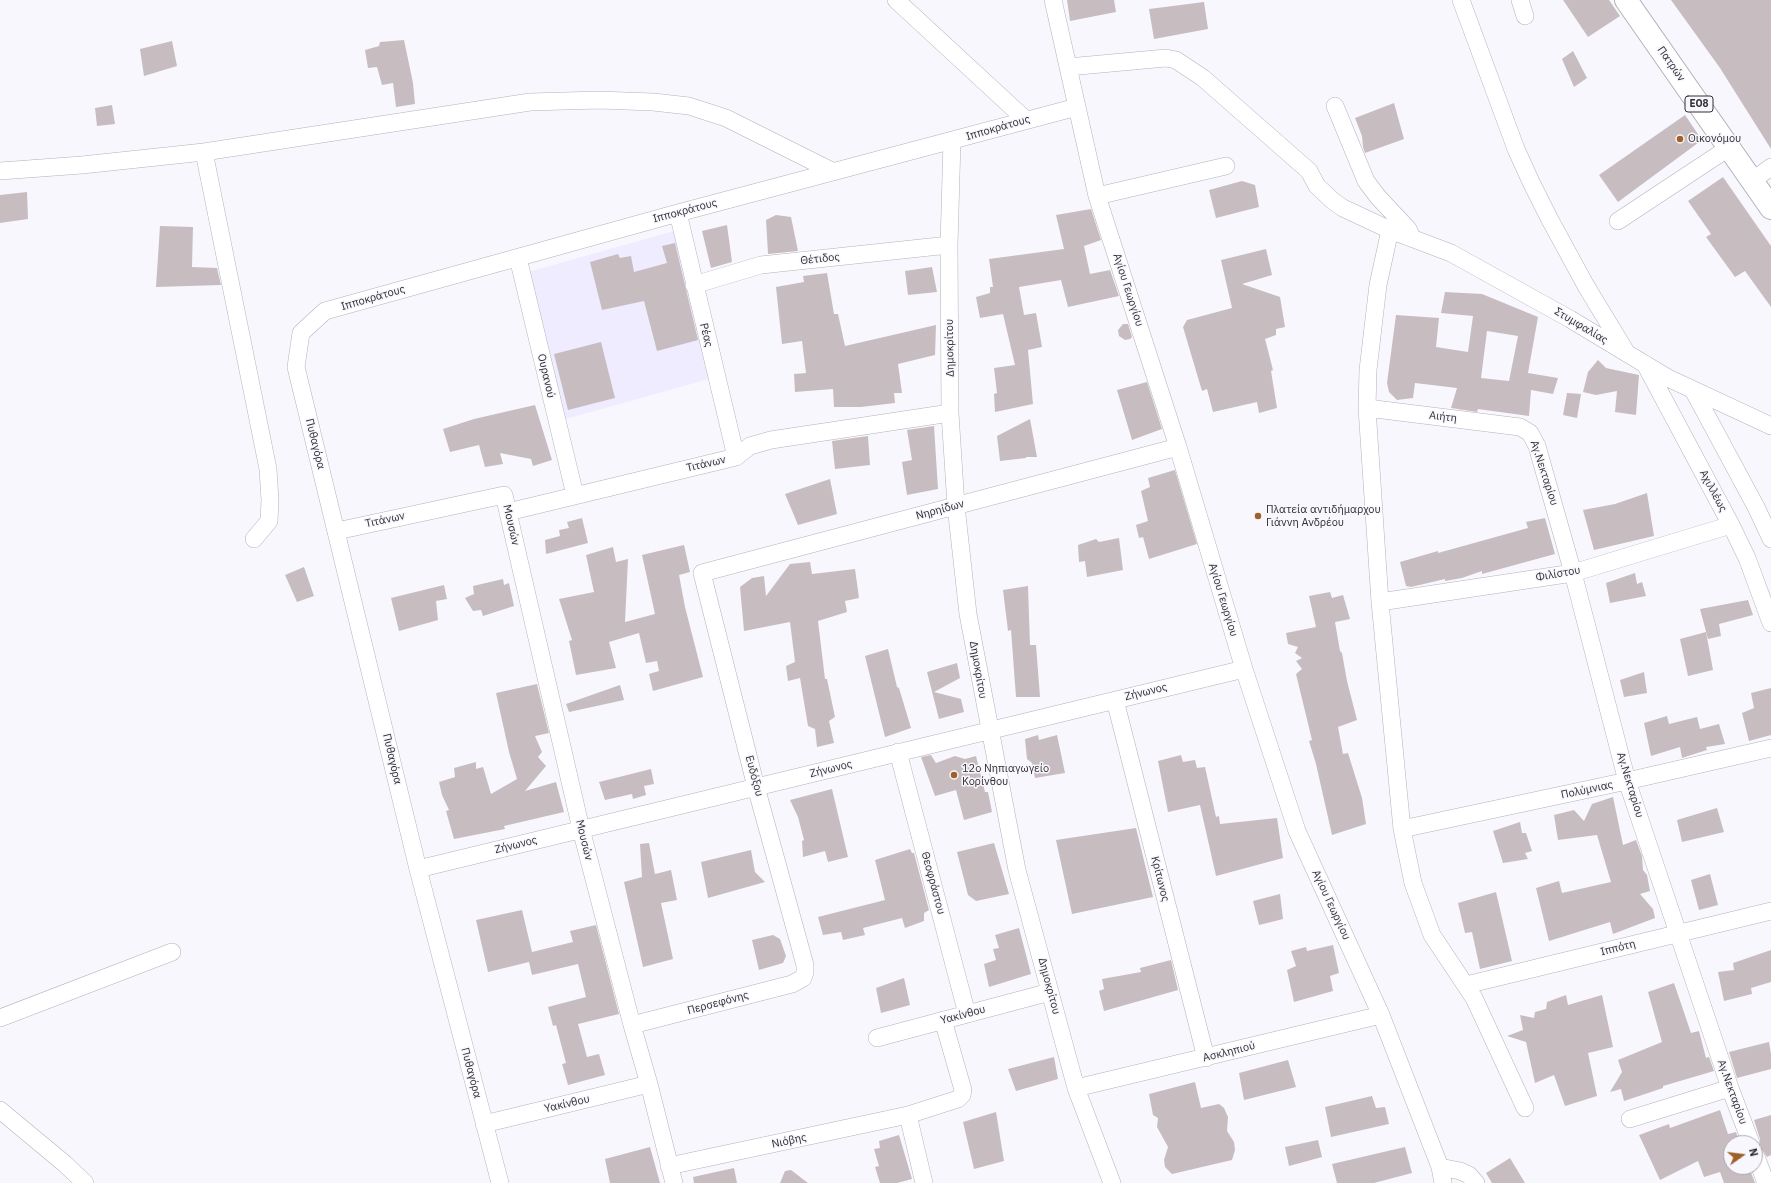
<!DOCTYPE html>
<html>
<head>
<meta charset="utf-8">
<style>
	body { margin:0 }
	#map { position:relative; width:1771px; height:1183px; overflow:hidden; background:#f8f7fe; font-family:"IBM Plex Sans",sans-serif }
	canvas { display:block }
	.north { position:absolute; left:1723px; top:1135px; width:40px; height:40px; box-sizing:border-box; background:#f8f7fe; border:1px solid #a8a7ac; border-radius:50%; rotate:76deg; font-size:11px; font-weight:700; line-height:16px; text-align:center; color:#302f32 }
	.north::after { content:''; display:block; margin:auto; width:14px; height:18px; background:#a06129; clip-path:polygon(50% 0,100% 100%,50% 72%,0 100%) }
</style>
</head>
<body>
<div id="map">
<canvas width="1771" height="1183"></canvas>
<div class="north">N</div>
</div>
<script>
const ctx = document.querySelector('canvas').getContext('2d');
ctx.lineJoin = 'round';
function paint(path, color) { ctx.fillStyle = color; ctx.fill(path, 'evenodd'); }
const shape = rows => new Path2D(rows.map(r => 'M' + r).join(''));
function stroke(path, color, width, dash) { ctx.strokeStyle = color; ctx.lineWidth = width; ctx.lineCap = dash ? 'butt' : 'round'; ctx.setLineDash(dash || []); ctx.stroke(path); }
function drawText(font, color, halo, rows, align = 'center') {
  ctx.font = font + ' "IBM Plex Sans",sans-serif'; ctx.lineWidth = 3; ctx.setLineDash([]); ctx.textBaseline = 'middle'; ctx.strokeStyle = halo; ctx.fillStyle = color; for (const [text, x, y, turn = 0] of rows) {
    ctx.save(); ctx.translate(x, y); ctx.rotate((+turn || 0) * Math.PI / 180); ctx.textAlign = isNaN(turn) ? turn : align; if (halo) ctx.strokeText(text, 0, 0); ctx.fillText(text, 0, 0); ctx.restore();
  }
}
const industrial = shape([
	[674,231,709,379,562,420,528,272]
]);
const building = shape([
	[1067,0,1114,0,1116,12,1070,21],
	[1563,0,1609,0,1620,16,1588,37],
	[1671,0,1771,0,1771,149,1720,68],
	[1204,2,1208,29,1154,39,1149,9],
	[404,40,413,83,415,104,396,107,393,83,382,85,377,67,368,68,365,50,379,46,380,42],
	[172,41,177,66,144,76,140,49],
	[1573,51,1587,78,1574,87,1562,59],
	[1394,103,1404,139,1365,153,1363,147,1362,136,1355,118],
	[112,105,115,124,97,126,95,108],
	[1685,115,1702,140,1618,202,1599,175],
	[1723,177,1771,246,1771,307,1745,271,1735,277,1706,237,1711,234,1688,201],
	[1242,181,1255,185,1259,207,1216,218,1209,190],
	[27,192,28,219,0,223,0,195],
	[1091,209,1101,240,1084,246,1090,274,1110,270,1119,296,1068,307,1061,280,1019,287,1024,315,1036,313,1042,347,1028,350,1033,404,995,412,994,394,997,393,994,368,1015,365,1003,314,980,318,976,297,990,293,990,287,993,287,989,259,1064,249,1056,215],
	[776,215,791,217,798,251,768,254,766,220],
	[727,225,732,262,711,268,702,231],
	[160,226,193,227,192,267,217,268,221,285,156,287],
	[675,243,698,340,657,351,644,301,602,310,590,262,618,254,620,258,631,256,634,272,667,263,662,246],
	[1266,249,1272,275,1242,284,1280,297,1285,327,1276,329,1276,335,1265,339,1273,370,1271,371,1277,408,1259,413,1257,402,1213,412,1207,389,1202,391,1183,327,1187,320,1232,308,1221,260],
	[932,267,937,292,908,295,905,271],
	[827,273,834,314,838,314,845,346,936,325,935,355,898,364,902,393,894,393,895,403,861,407,834,407,833,389,795,392,794,374,806,373,802,341,782,344,776,287,804,282,803,276],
	[1445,292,1482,294,1538,317,1528,373,1558,378,1553,394,1531,390,1529,416,1478,409,1477,412,1451,408,1457,388,1415,383,1413,398,1397,400,1389,392,1387,383,1396,315,1439,318,1436,347,1468,352,1473,316,1441,313],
	[1487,331,1518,336,1509,381,1481,378],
	[1123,324,1128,324,1132,337,1130,339,1125,340,1119,336,1118,330],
	[601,342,615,398,568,410,554,354],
	[1598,360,1606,368,1639,375,1636,415,1615,412,1617,391,1596,395,1583,392,1588,372],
	[1147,382,1162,429,1132,440,1117,390],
	[1567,393,1581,394,1577,418,1563,415],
	[535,405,552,460,533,466,531,459,500,453,503,464,485,467,479,445,450,452,443,429,474,419],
	[1030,419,1037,457,1026,457,1026,458,1000,461,997,436],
	[934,426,938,489,907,495,902,462,912,460,907,430],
	[868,436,870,465,835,469,832,441],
	[1175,470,1197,544,1149,559,1143,537,1139,538,1136,525,1148,521,1141,491,1150,487,1148,478],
	[830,479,837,514,798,525,785,494],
	[1647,493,1654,536,1594,550,1583,510,1615,504],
	[582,518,588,543,546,554,545,540,560,536,559,530,569,528,567,522],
	[1545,518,1555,554,1482,574,1482,571,1462,578,1445,581,1445,579,1411,587,1406,586,1400,562,1438,551,1438,553,1528,528,1526,522],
	[1119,538,1123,570,1087,577,1085,561,1079,562,1078,545,1096,539,1099,542],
	[684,545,690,572,679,575,685,607,703,677,653,691,649,674,659,671,657,661,646,663,639,633,609,642,616,668,576,675,569,641,572,640,559,599,594,592,586,555,613,547,616,562,628,559,625,622,655,614,642,555],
	[810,562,812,574,855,569,859,598,845,601,847,612,818,621,825,679,827,679,835,717,829,721,834,743,817,747,815,729,808,726,800,678,788,681,786,666,795,662,790,622,744,631,740,587,752,578,764,576,766,596,790,564],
	[304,567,314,596,297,602,285,575],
	[1635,573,1637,584,1642,582,1646,596,1610,603,1606,583],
	[503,579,504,585,509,583,514,606,483,616,481,610,473,611,465,598,474,594,473,586],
	[444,585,447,599,436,601,438,620,399,631,391,598],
	[1028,586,1030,645,1036,645,1040,697,1016,697,1011,630,1008,631,1003,590],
	[1330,592,1332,598,1343,595,1350,619,1335,622,1340,651,1342,653,1347,681,1357,720,1338,727,1343,754,1348,753,1362,798,1366,824,1332,835,1316,764,1309,741,1312,740,1296,674,1302,669,1296,661,1302,658,1295,653,1298,647,1288,644,1286,633,1316,627,1309,596],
	[1748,600,1753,615,1719,624,1721,636,1708,639,1700,609],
	[1706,632,1713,670,1688,676,1680,639],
	[888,649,897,687,899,688,911,728,885,737,865,656],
	[957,663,960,678,934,692,961,699,964,712,939,719,927,672],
	[1644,672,1647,693,1624,697,1620,680],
	[537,684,549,733,535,736,542,752,538,757,546,766,525,791,556,782,564,812,504,826,505,829,454,839,446,811,449,810,442,795,439,782,455,777,454,768,476,762,476,769,483,767,491,794,517,779,509,752,496,693],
	[620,685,624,700,569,712,566,704],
	[1771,688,1771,735,1749,741,1742,713,1754,708,1751,693],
	[1667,716,1669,724,1697,717,1700,729,1719,724,1725,744,1706,747,1707,750,1682,758,1680,747,1651,756,1644,723],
	[1038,735,1039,740,1057,735,1065,773,1035,778,1032,763,1027,759,1025,739],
	[931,755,936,763,955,756,965,759,976,756,985,792,988,792,992,812,964,820,956,790,935,796,921,757],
	[1181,755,1183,762,1195,760,1197,768,1205,767,1216,817,1219,816,1220,824,1277,818,1283,858,1216,876,1200,805,1168,812,1158,761],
	[651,769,654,784,644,786,646,795,633,799,632,794,605,800,599,782],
	[832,789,848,857,828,862,825,851,803,857,802,841,804,840,798,817,790,800],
	[1613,797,1623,845,1636,840,1642,856,1643,870,1647,875,1650,891,1640,894,1653,909,1655,918,1613,934,1610,922,1549,941,1536,888,1559,881,1562,893,1611,882,1597,835,1558,840,1554,815,1574,810,1584,821,1592,804],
	[1717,808,1724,832,1682,842,1677,820],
	[1520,822,1522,833,1526,833,1532,851,1525,853,1528,859,1503,863,1493,831],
	[1136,828,1153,897,1072,914,1056,840],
	[649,843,655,874,671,870,677,900,661,903,673,959,643,967,624,882,642,877,640,844],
	[994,843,1009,894,976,901,968,895,957,852],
	[910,849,912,853,914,853,929,910,924,913,924,921,905,928,902,918,863,928,865,935,843,940,841,932,823,935,818,917,885,900,875,860],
	[751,850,755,872,765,882,708,898,701,862],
	[1710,874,1718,905,1699,910,1691,880],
	[1496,892,1512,961,1480,969,1472,932,1465,933,1458,903],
	[1280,894,1283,919,1259,925,1253,901],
	[522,910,532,952,573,942,570,931,596,925,619,1014,578,1024,587,1057,599,1054,605,1075,568,1085,562,1064,566,1063,556,1025,553,1026,548,1007,586,997,578,964,532,975,529,962,488,972,476,920],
	[1019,928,1031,974,989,987,984,964,996,960,993,949,999,948,995,935],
	[773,935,780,939,786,956,783,963,759,970,752,940],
	[1333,945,1339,973,1330,976,1333,991,1294,1002,1287,970,1296,966,1291,951,1306,947,1307,951],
	[1771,950,1771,982,1751,988,1752,994,1724,1001,1718,972,1734,970,1733,963],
	[1171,960,1178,990,1104,1011,1099,991,1104,989,1102,979,1141,972,1140,968],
	[904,978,910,1005,881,1013,876,988],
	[1674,983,1691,1033,1699,1031,1706,1058,1709,1057,1714,1071,1663,1086,1663,1088,1624,1101,1621,1089,1610,1092,1622,1072,1618,1060,1662,1042,1648,992],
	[1566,995,1568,1005,1602,995,1613,1047,1588,1053,1597,1096,1565,1106,1554,1075,1535,1083,1526,1042,1507,1036,1523,1030,1520,1015,1534,1018,1535,1012,1546,1009,1547,1002],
	[1769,1042,1771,1054,1771,1069,1737,1078,1729,1052],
	[1054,1057,1058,1079,1016,1091,1008,1069],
	[1288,1060,1296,1087,1244,1100,1239,1073],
	[1195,1082,1201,1108,1219,1104,1224,1108,1228,1117,1227,1131,1234,1142,1235,1150,1232,1160,1172,1174,1165,1167,1164,1160,1168,1147,1157,1127,1158,1118,1153,1115,1149,1094],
	[1372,1096,1376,1108,1385,1107,1389,1124,1331,1137,1325,1107],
	[1720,1110,1728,1134,1736,1132,1740,1143,1731,1143,1731,1167,1749,1167,1755,1183,1724,1183,1720,1172,1704,1177,1698,1161,1660,1180,1639,1135,1669,1124,1670,1128],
	[996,1112,1004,1161,974,1169,963,1122],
	[1771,1115,1771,1155,1767,1157,1760,1146,1760,1139,1754,1120],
	[899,1135,912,1179,897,1183,880,1183,875,1167,879,1166,874,1149,880,1148,879,1141],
	[1318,1140,1322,1157,1289,1166,1285,1147],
	[650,1147,660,1183,610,1183,605,1159],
	[1405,1147,1412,1173,1374,1183,1337,1183,1332,1164],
	[1510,1158,1525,1183,1492,1183,1486,1173],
	[734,1168,737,1183,694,1183,693,1177],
	[791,1170,808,1183,780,1183,785,1171]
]);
const minor = shape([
	[896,0,1026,120],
	[1053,0,1097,196,1178,447,1244,669,1297,831,1381,1015,1440,1167,1443,1183],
	[1461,0,1516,149,1531,182,1549,218,1586,286,1626,352],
	[1520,0,1525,16],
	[1068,67,1166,58,1176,60,1203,78,1309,171,1317,186,1333,201,1343,208,1390,230,1451,253,1570,319,1668,378,1771,426],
	[1335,106,1366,181,1378,197,1408,229,1412,238],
	[952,141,949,245,950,413,956,506,968,614,1017,870,1076,1088,1112,1183],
	[204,152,268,469,270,500,269,521,254,539],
	[0,171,82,165,204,152,530,102,599,100,653,102,689,106,726,118,832,171],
	[1752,181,1771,167],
	[1097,196,1226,166],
	[678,213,736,457],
	[1618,221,1730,147],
	[1390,230,1378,285,1368,370,1367,408,1380,602,1402,829,1413,883,1432,935,1474,998,1525,1108],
	[518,258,575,495],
	[694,285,761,265,949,245],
	[1645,364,1731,525,1747,558,1771,623],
	[1693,390,1756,507,1771,539],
	[1367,408,1520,427,1530,433,1537,446,1573,573,1627,781,1730,1088,1751,1143],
	[508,512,736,457,750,446,771,440,950,413],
	[337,531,504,495,581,829,632,1025,649,1084,674,1183],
	[1380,602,1573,573,1731,525],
	[1115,700,1206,1058],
	[898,752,967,1014],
	[1402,829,1627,781,1771,748],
	[418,869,1244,669],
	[1466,985,1771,911],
	[0,1018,172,952],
	[632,1025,792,984,803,978,805,972,805,965,756,787,702,573,1178,447],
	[877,1038,1050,992],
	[1076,1088,1381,1015],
	[0,1110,65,1164,85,1183],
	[908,1115,924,1183],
	[1630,1119,1730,1088],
	[484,1124,649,1084],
	[1755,1154,1766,1183],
	[669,1166,908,1115,958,1099,962,1095,963,1090,943,1020],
	[1440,1167,1460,1171,1469,1175,1476,1183],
	[500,1183,418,869,296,367,301,333,325,311,678,213,1077,107]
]);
const major = shape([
	[1626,0,1771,208]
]);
const markers = [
	[1680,139,4,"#a06129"],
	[1258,516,4,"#a06129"],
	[954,775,4,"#a06129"]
];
const shields = [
	[1699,104,28]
];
const shieldNames = [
	["ΕΟ8",1699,104]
];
const streetNames = [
	["Πατρών",1671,64,55],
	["Ιπποκράτους",998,128,-16],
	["Ιπποκράτους",685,211,-15],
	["Θέτιδος",820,259,-6],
	["Αγίου Γεωργίου",1128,290,72],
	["Ιπποκράτους",373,298,-16],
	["Στυμφαλίας",1581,326,31],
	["Ρέας",706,335,76],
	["Δημοκρίτου",950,348,-91],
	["Ουρανού",546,376,77],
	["Αιήτη",1443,417,7],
	["Πυθαγόρα",315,444,76],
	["Τιτάνων",706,464,-13],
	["Αγ.Νεκταρίου",1544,473,72],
	["Αχιλλέως",1713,491,62],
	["Νηρηίδων",940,510,-15],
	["Τιτάνων",385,520,-12],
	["Μουσών",511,525,77],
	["Φιλίστου",1558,574,-10],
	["Αγίου Γεωργίου",1223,600,73],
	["Δημοκρίτου",978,670,80],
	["Ζήνωνος",1146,692,-14],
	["Πυθαγόρα",392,759,77],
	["Ζήνωνος",831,769,-14],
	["Ευδόξου",754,776,75],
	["Αγ.Νεκταρίου",1630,785,73],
	["Πολύμνιας",1587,790,-12],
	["Μουσών",584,840,76],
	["Ζήνωνος",516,845,-14],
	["Κρίτωνος",1160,879,76],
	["Θεοφράστου",933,883,75],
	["Αγίου Γεωργίου",1331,905,65],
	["Ιππότη",1618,948,-14],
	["Δημοκρίτου",1049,986,75],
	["Περσεφόνης",718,1003,-15],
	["Υακίνθου",963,1015,-15],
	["Ασκληπιού",1229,1052,-14],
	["Πυθαγόρα",471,1073,75],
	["Αγ.Νεκταρίου",1732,1092,70],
	["Υακίνθου",567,1104,-13],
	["Νιόβης",789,1141,-12]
];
const poiNames = [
	["Οικονόμου",1688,139],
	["Πλατεία αντιδήμαρχου",1266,510],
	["Γιάννη Ανδρέου",1266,523],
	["12ο Νηπιαγωγείο",962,769],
	["Κορίνθου",962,782]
];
paint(industrial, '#eeecfe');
paint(building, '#c7bdc0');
stroke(minor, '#b4b2ba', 18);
stroke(major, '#b4b2ba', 24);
stroke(minor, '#fff', 17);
stroke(major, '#fff', 22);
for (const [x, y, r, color] of markers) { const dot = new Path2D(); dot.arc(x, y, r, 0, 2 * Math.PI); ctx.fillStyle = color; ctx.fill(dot); stroke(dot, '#f8f7fe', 1.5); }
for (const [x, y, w] of shields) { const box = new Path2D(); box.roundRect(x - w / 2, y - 8, w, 16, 3); ctx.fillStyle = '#f8f7fe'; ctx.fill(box); stroke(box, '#302f32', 1); }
drawText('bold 10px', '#302f32', null, shieldNames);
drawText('11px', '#302f32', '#f8f7fe', streetNames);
drawText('11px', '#302f32', '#f8f7fe', poiNames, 'left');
</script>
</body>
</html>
